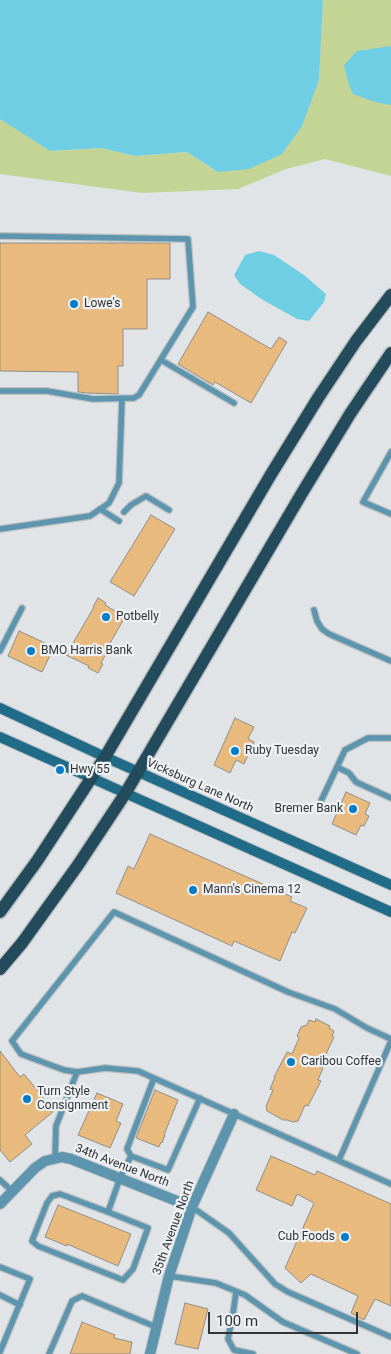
<!DOCTYPE html>
<html>
<head>
<meta charset="utf-8">
<style>
	body { margin:0 }
	#map { position:relative; width:391px; height:1354px; overflow:hidden; background:#e0e4e7; font-family:Roboto,sans-serif }
	canvas { display:block }
	.scale { position:absolute; left:208px; top:1312px; width:150px; height:22px; box-sizing:border-box; border:2px solid #313334; border-top:0; padding-left:6px; font-size:15px; line-height:18px; white-space:nowrap; color:#313334; -webkit-text-stroke:4px #edf1f4; paint-order:stroke }
</style>
</head>
<body>
<div id="map">
<canvas width="391" height="1354"></canvas>
<div class="scale">100 m</div>
</div>
<script>
const ctx = document.querySelector('canvas').getContext('2d');
ctx.lineJoin = 'round';
function paint(path, color) { ctx.fillStyle = color; ctx.fill(path, 'evenodd'); }
const shape = rows => new Path2D(rows.map(r => 'M' + r).join(''));
function stroke(path, color, width, dash) { ctx.strokeStyle = color; ctx.lineWidth = width; ctx.lineCap = dash ? 'butt' : 'round'; ctx.setLineDash(dash || []); ctx.stroke(path); }
function drawText(font, color, halo, rows, align = 'center') {
  ctx.font = font + ' Roboto,sans-serif'; ctx.lineWidth = 4.5; ctx.setLineDash([]); ctx.textBaseline = 'middle'; ctx.strokeStyle = halo; ctx.fillStyle = color; for (const [text, x, y, turn = 0] of rows) {
    ctx.save(); ctx.translate(x, y); ctx.rotate((+turn || 0) * Math.PI / 180); ctx.textAlign = isNaN(turn) ? turn : align; if (halo) ctx.strokeText(text, 0, 0); ctx.fillText(text, 0, 0); ctx.restore();
  }
}
const green = shape([
	[323,0,391,0,391,176,325,159,286,169,238,189,142,193,0,174,0,119,51,151,101,148,135,156,187,152,218,172,319,80]
]);
const water = shape([
	[0,0,323,0,319,80,302,126,282,154,249,169,218,172,187,152,135,156,101,148,50,151,0,119],
	[391,46,391,105,375,102,353,94,349,85,344,65,357,51],
	[259,251,274,255,304,275,326,294,324,302,309,321,297,319,263,300,240,284,234,275,245,255]
]);
const building = shape([
	[0,243,170,243,170,279,147,279,147,329,123,329,123,366,118,366,118,394,88,393,78,392,78,372,0,371,0,243],
	[208,312,271,349,279,337,287,342,251,403,215,382,213,385,178,364,208,312],
	[151,515,175,529,134,596,110,582,151,515],
	[98,598,106,603,105,605,125,617,105,652,107,652,101,663,103,664,98,673,88,668,89,666,66,655,94,607,93,607,98,598],
	[19,631,54,647,42,672,8,656,19,631],
	[235,718,254,727,248,739,254,742,244,764,236,760,230,773,214,765,235,718],
	[346,792,370,803,365,814,369,816,364,826,361,825,356,835,332,824,346,792],
	[150,834,292,897,290,901,307,908,295,933,292,932,280,961,234,941,232,946,116,893,128,866,134,869,150,834],
	[316,1019,330,1026,329,1028,334,1031,332,1036,334,1037,320,1067,323,1068,318,1080,321,1081,308,1106,305,1105,298,1121,293,1122,287,1120,283,1120,267,1111,266,1106,273,1090,270,1089,275,1077,274,1077,287,1052,292,1054,299,1038,297,1036,301,1027,307,1025,309,1020,315,1022,316,1019],
	[0,1051,20,1077,24,1074,54,1111,25,1135,32,1144,10,1162,0,1150,0,1051],
	[155,1090,178,1100,164,1135,165,1135,162,1143,161,1142,159,1147,136,1138,155,1090],
	[97,1093,123,1104,116,1121,121,1123,110,1148,78,1135,97,1093],
	[271,1156,315,1175,317,1171,391,1204,391,1306,375,1299,364,1320,351,1313,358,1296,311,1274,301,1283,285,1268,314,1203,297,1194,292,1206,256,1190,271,1156],
	[58,1205,131,1234,118,1266,67,1244,67,1246,45,1237,58,1205],
	[185,1303,208,1309,198,1349,175,1344,185,1303],
	[82,1322,115,1335,114,1338,132,1342,130,1354,70,1354,82,1322]
]);
const service = shape([
	[0,236,188,239,193,307,139,395,134,398,93,399,47,391,0,391],
	[161,360,234,403],
	[391,452,363,502,391,514],
	[100,509,119,521],
	[124,512,131,505,146,496,169,510],
	[0,529,90,516,109,503,119,483,122,399],
	[314,610,317,621,322,629,329,634,391,661],
	[0,651,22,608],
	[337,767,349,773,356,782,391,798],
	[321,801,345,750,368,738,391,738],
	[77,1072,105,1068,138,1071,391,1184],
	[131,1156,168,1170,200,1098],
	[55,1158,56,1126,77,1072,64,1070,21,1054,12,1041,114,912,288,992,335,1009,367,1028,391,1039],
	[339,1160,391,1041],
	[0,1180,12,1191],
	[192,1207,229,1233,275,1284,288,1292,391,1337],
	[108,1212,148,1228,133,1269,123,1280,38,1246,32,1241,47,1203,52,1196,60,1194,108,1212,120,1178,131,1156,127,1149,154,1078],
	[0,1267,30,1279,0,1352],
	[169,1276,216,1283,245,1295,283,1322,357,1354],
	[236,1292,233,1314,228,1339,234,1350,253,1354],
	[0,1295,20,1305],
	[49,1354,72,1301,82,1296,156,1327]
]);
const minor = shape([
	[0,1204,35,1168,45,1161,62,1157,71,1159,192,1207],
	[150,1354,169,1276,192,1207,234,1114]
]);
const secondary = shape([
	[0,708,105,757,391,885],
	[0,737,391,912]
]);
const primary = shape([
	[0,912,37,861,105,757,270,476,318,398,356,341,391,295],
	[0,969,22,943,78,865,125,794,302,493,350,414,391,353]
]);
const markers = [
	[74,304,5,"#057dc6"],
	[106,617,5,"#057dc6"],
	[31,651,5,"#057dc6"],
	[235,751,5,"#057dc6"],
	[60,770,5,"#057dc6"],
	[353,809,5,"#057dc6"],
	[193,890,5,"#057dc6"],
	[291,1062,5,"#057dc6"],
	[27,1099,5,"#057dc6"],
	[345,1237,5,"#057dc6"]
];
const poiNames = [
	["Lowe's",84,304],
	["Potbelly",116,617],
	["BMO Harris Bank",41,651],
	["Ruby Tuesday",245,751],
	["Hwy 55",70,770],
	["Bremer Bank",343,809,"right"],
	["Mann's Cinema 12",203,890],
	["Caribou Coffee",301,1062],
	["Turn Style",37,1092],
	["Consignment",37,1106],
	["Cub Foods",335,1237,"right"]
];
const streetNames = [
	["Vicksburg Lane North",200,786,24],
	["34th Avenue North",122,1166,21],
	["35th Avenue North",174,1228,-70]
];
paint(green, '#c4d495');
paint(water, '#6fcee4');
paint(building, '#e9ba7d');
stroke(building, '#908d89', 1);
stroke(service, '#bdc1c3', 8);
stroke(minor, '#bdc1c3', 12);
stroke(secondary, '#bdc1c3', 12);
stroke(primary, '#bdc1c3', 15);
stroke(service, '#5c95ad', 5.5);
stroke(minor, '#5c95ad', 10);
stroke(secondary, '#206c88', 10);
stroke(primary, '#244b5c', 12);
for (const [x, y, r, color] of markers) { const dot = new Path2D(); dot.arc(x, y, r, 0, 2 * Math.PI); ctx.fillStyle = color; ctx.fill(dot); stroke(dot, '#edf1f4', 2); }
drawText('12px', '#313334', '#edf1f4', poiNames, 'left');
drawText('12px', '#313334', '#edf1f4', streetNames);
</script>
</body>
</html>
